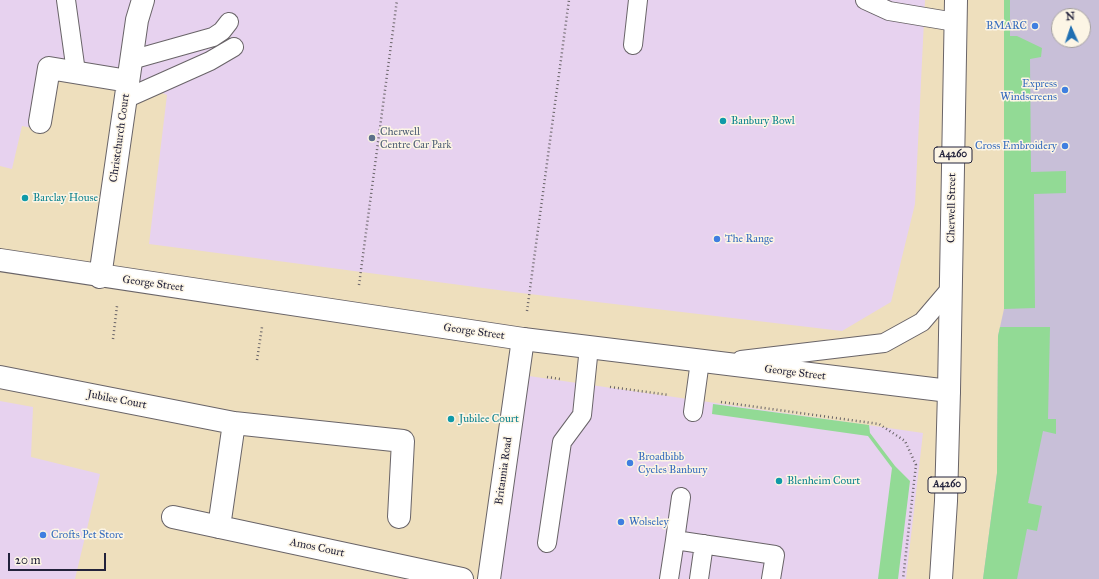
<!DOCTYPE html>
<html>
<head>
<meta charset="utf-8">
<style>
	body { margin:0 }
	#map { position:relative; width:1099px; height:579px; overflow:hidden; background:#eedfbd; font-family:"IM FELL Great Primer",serif }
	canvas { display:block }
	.north { position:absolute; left:1051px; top:8px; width:40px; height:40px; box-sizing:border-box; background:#fcf5e5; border:1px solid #a5a1a1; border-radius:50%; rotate:357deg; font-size:11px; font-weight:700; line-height:16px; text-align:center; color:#22223b }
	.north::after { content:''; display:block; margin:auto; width:14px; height:18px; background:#1f6fb2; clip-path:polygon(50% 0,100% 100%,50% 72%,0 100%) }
	.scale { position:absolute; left:8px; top:553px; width:98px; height:18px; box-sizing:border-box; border:2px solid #22223b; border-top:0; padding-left:5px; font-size:12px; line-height:14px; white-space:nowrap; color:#22223b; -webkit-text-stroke:3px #fcf5e5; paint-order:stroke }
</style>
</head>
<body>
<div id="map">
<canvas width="1099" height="579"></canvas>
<div class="north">N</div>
<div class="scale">20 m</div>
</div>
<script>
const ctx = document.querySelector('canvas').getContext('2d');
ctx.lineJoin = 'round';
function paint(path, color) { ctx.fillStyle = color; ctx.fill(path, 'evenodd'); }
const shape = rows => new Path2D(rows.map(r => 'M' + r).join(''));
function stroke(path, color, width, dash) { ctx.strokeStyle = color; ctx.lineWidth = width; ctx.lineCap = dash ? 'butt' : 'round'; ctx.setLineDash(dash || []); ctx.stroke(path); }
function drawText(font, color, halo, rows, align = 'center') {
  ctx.font = font + ' "IM FELL Great Primer",serif'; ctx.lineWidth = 3; ctx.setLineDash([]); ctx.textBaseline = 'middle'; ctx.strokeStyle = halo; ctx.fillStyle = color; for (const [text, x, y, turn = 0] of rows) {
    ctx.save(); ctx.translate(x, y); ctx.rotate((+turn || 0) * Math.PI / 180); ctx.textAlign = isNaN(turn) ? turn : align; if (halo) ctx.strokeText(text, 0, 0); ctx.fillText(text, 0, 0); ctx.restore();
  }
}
const built = shape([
	[0,0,925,0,915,204,891,302,842,331,521,293,149,244,167,95,97,66,45,60,33,128,22,126,12,169,0,166],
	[515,374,923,433,906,579,481,579],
	[0,401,33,407,31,457,100,474,75,579,0,579]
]);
const industrial = shape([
	[1004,0,1099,0,1099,579,983,579,997,473,998,336,1004,309],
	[1059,16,1083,16,1083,40,1059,40]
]);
const green = shape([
	[1004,0,1010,0,1010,36,1017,36,1042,48,1041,57,1030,59,1031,172,1066,171,1066,193,1034,194,1035,308,1004,309],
	[1000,327,1050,327,1048,419,1056,419,1056,434,1043,431,1028,503,1042,506,1037,531,1027,529,1017,579,983,579,997,473,998,336],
	[713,404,869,425,870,433,895,466,910,481,898,579,878,579,892,468,868,436,712,414]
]);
const path = shape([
	[359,285,397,0],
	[527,311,569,0],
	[113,339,117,306],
	[257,360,262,327],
	[547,377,560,379],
	[610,387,669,395],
	[721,402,879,424,905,441,916,465,903,579]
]);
const service = shape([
	[66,0,76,72],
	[865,0,889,11,955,22],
	[633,45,638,0],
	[131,60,213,37,222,31,229,22],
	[125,99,210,61,234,47],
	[741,360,884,343,922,322,951,288],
	[693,412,700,361],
	[681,497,675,540,775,555,771,579],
	[547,543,562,442,582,415,589,347],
	[669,579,675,540],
	[699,579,704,544]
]);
const minor = shape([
	[40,122,49,68,128,81],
	[100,277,137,20,143,0],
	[0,377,234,423,403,441,399,517],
	[173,517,462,579],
	[219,527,234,423],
	[489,579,523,339]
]);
const tertiary = shape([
	[0,260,523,339,949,391]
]);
const primary = shape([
	[941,579,946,501,949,391,956,0]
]);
const markers = [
	[1035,26,4,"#3f7fe0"],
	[1065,90,4,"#3f7fe0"],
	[723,121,4,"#0f9aa8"],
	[372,138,4,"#5c6f8a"],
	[1065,146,4,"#3f7fe0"],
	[25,198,4,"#0f9aa8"],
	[717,239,4,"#3f7fe0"],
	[451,419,4,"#0f9aa8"],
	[630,463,4,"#3f7fe0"],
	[779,481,4,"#0f9aa8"],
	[621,522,4,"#3f7fe0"],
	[43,535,4,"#3f7fe0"]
];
const shields = [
	[953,155,38],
	[947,485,38]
];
const shieldNames = [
	["A4260",953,155],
	["A4260",947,485]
];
const shopNames = [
	["BMARC",1027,26,"right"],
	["Express",1057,84,"right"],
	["Windscreens",1057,97,"right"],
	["Cross Embroidery",1057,146,"right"],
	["The Range",725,239],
	["Broadbibb",638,457],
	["Cycles Banbury",638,470],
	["Wolseley",629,522],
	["Crofts Pet Store",51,535]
];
const cultureNames = [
	["Banbury Bowl",731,121],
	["Barclay House",33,198],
	["Jubilee Court",459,419],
	["Blenheim Court",787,481]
];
const serviceNames = [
	["Cherwell",380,132],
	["Centre Car Park",380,145]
];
const streetNames = [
	["Christchurch Court",120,138,-82],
	["Cherwell Street",952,208,-89],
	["George Street",153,284,8],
	["George Street",474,332,8],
	["George Street",795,373,7],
	["Jubilee Court",117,400,11],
	["Britannia Road",504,471,-82],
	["Amos Court",317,548,12]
];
paint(built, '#e7d2ef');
paint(industrial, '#c8bfd8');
paint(green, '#92da95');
stroke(service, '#696468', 20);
stroke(minor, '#696468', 24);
stroke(tertiary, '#696468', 24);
stroke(primary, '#696468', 24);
stroke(path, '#696468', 2.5, [1, 3]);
stroke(service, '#fff', 18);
stroke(minor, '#fff', 22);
stroke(tertiary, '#fff', 22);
stroke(primary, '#fff', 22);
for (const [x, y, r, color] of markers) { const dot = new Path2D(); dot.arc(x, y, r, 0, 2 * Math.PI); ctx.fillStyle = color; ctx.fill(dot); stroke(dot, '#fcf5e5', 1.5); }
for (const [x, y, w] of shields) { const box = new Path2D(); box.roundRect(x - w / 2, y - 8, w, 16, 3); ctx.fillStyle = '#fcf5e5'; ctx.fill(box); stroke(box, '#22223b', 1); }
drawText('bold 10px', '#22223b', null, shieldNames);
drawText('11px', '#366cbe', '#fcf5e5', shopNames, 'left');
drawText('11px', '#0d838f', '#fcf5e5', cultureNames, 'left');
drawText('11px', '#4e5e75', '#fcf5e5', serviceNames, 'left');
drawText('11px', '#22223b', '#fcf5e5', streetNames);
</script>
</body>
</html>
